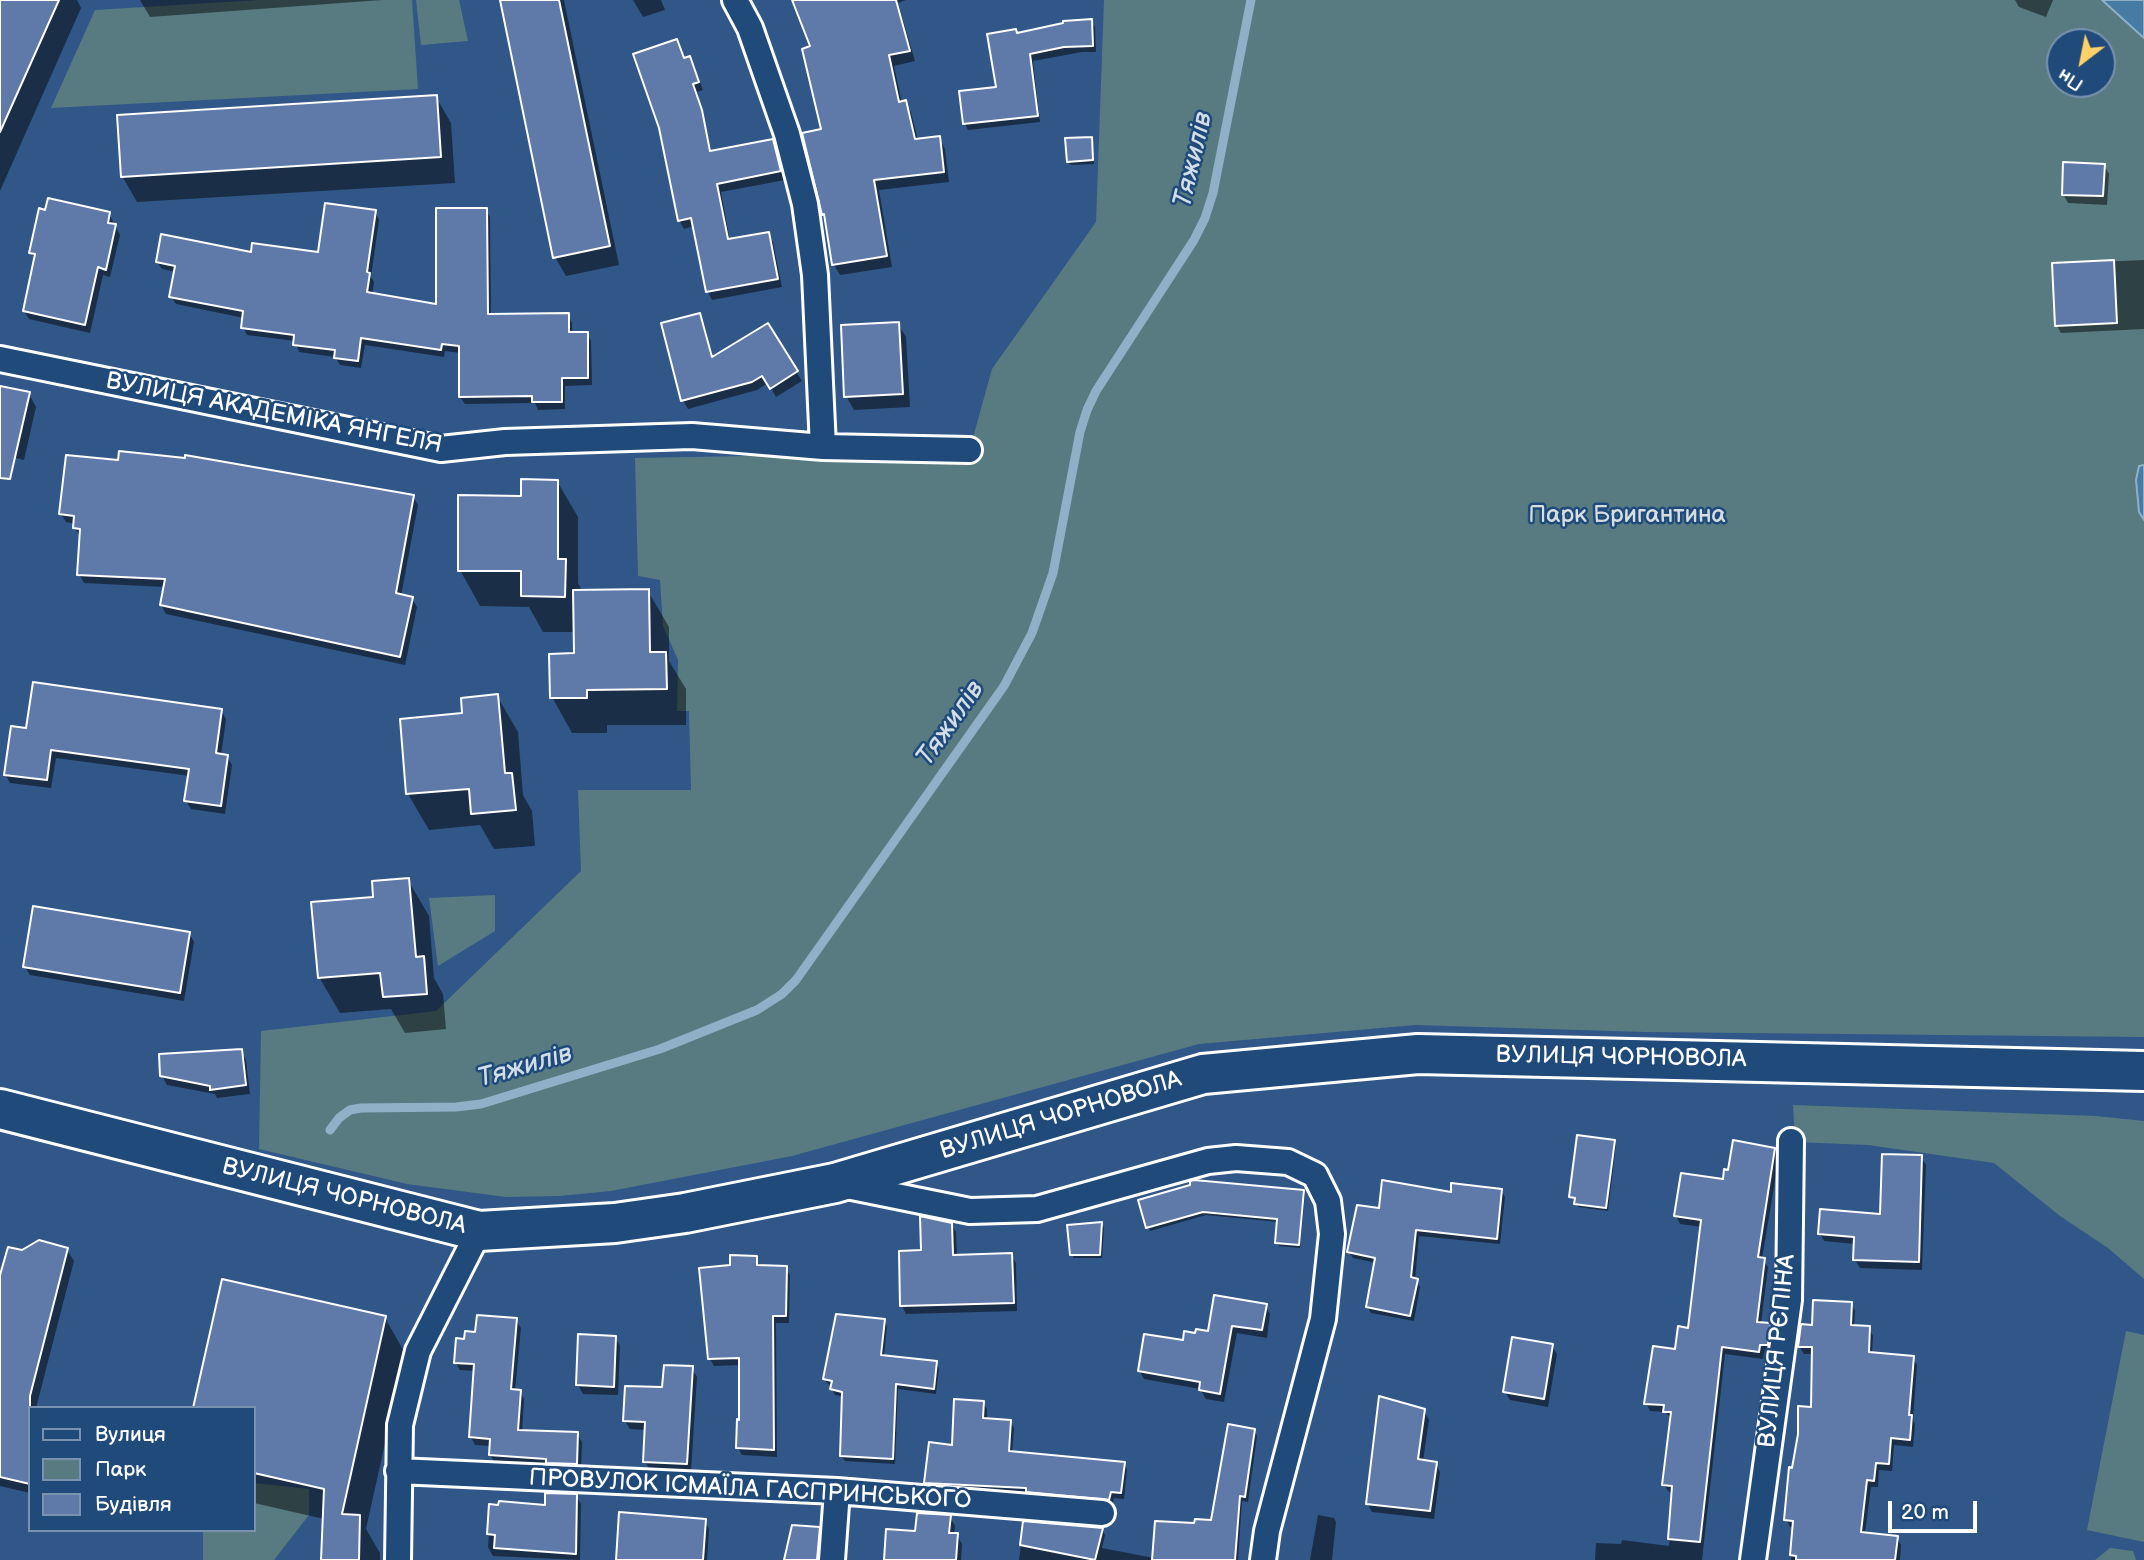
<!DOCTYPE html>
<html>
<head>
<meta charset="utf-8">
<style>
	body { margin:0 }
	#map { position:relative; width:2144px; height:1560px; overflow:hidden; background:#315788; font-family:"Balsamiq Sans",sans-serif }
	canvas { display:block }
	.legend { position:absolute; left:28px; top:1406px; width:228px; height:126px; box-sizing:border-box; background:#1f4a7a; border:2px solid #7992af; margin:0; padding:9px 12px; list-style:none; font-size:21px; color:#fff }
	.legend li { display:flex; align-items:center; gap:14px; height:35px }
	.legend b { width:35px; border:2px solid #7992af }
	.north { position:absolute; left:2046px; top:28px; width:70px; height:70px; box-sizing:border-box; background:#1f4a7a; border:2px solid #7992af; border-radius:50%; rotate:212deg; font-size:19px; font-weight:700; line-height:28px; text-align:center; color:#fff }
	.north::after { content:''; display:block; margin:auto; width:24px; height:32px; background:#ffd166; clip-path:polygon(50% 0,100% 100%,50% 72%,0 100%) }
	.scale { position:absolute; left:1888px; top:1501px; width:89px; height:32px; box-sizing:border-box; border:4px solid #fff; border-top:0; padding-left:9px; font-size:21px; line-height:24px; white-space:nowrap; color:#fff; -webkit-text-stroke:5px #1f4a7a; paint-order:stroke }
</style>
</head>
<body>
<div id="map">
<canvas width="2144" height="1560"></canvas>
<ul class="legend">
<li><b style="height:9px;background:#1f4a7a"></b>Вулиця</li>
<li><b style="height:19px;background:#577b81"></b>Парк</li>
<li><b style="height:19px;background:#5f79a9"></b>Будівля</li>
</ul>
<div class="north">Пн</div>
<div class="scale">20 m</div>
</div>
<script>
const ctx = document.querySelector('canvas').getContext('2d');
ctx.lineJoin = 'round';
function paint(path, color) { ctx.fillStyle = color; ctx.fill(path, 'evenodd'); }
const shape = rows => new Path2D(rows.map(r => 'M' + r).join(''));
function stroke(path, color, width, dash) { ctx.strokeStyle = color; ctx.lineWidth = width; ctx.lineCap = dash ? 'butt' : 'round'; ctx.setLineDash(dash || []); ctx.stroke(path); }
function drawText(font, color, halo, rows, align = 'center') {
  ctx.font = font + ' "Balsamiq Sans",sans-serif'; ctx.lineWidth = 5; ctx.setLineDash([]); ctx.textBaseline = 'middle'; ctx.strokeStyle = halo; ctx.fillStyle = color; for (const [text, x, y, turn = 0] of rows) {
    ctx.save(); ctx.translate(x, y); ctx.rotate((+turn || 0) * Math.PI / 180); ctx.textAlign = isNaN(turn) ? turn : align; if (halo) ctx.strokeText(text, 0, 0); ctx.fillText(text, 0, 0); ctx.restore();
  }
}
const green = shape([
	[259,0,412,0,418,89,51,108,95,10],
	[416,0,459,0,468,41,421,45],
	[1104,0,2102,0,2144,38,2144,1037,1645,1032,1415,1025,1199,1044,792,1156,611,1191,559,1196,506,1197,407,1184,259,1149,261,1031,436,1011,581,871,578,790,691,790,689,711,677,711,678,660,663,626,660,580,638,576,635,458,969,452,992,369,1096,222],
	[2060,42,2102,42,2102,84,2060,84],
	[495,895,495,931,438,966,429,898],
	[1793,1105,2096,1116,2144,1121,2144,1279,2108,1248,2060,1216,1994,1163,1868,1145,1795,1142],
	[2126,1331,2144,1335,2144,1542,2087,1530],
	[254,1483,309,1489,309,1515,274,1560,203,1560,203,1530,254,1530],
	[2110,1548,2133,1551,2136,1560,2095,1560]
]);
const water = shape([
	[2102,0,2144,0,2144,38,2102,0],
	[2144,465,2144,520,2139,512,2136,480,2139,466,2144,465]
]);
const shadow = shape([
	[0,0,77,0,81,8,0,191],
	[140,0,382,0,150,17],
	[501,0,564,0,619,265,566,276,555,257],
	[633,0,661,0,665,10,643,17],
	[794,0,906,0,898,3,915,61,894,66,902,103,905,102,911,112,918,140,939,138,945,149,949,182,879,190,892,267,840,275,834,265,826,219,823,214,823,131,812,47],
	[2015,0,2053,0,2046,17,2019,7],
	[1091,21,1095,27,1096,52,1082,52,1033,61,1040,122,968,130,965,124,999,88,1017,35],
	[677,41,685,60,689,58,694,66,703,90,697,92,712,153,772,141,777,149,785,180,721,192,730,241,768,234,773,242,782,287,712,300,708,292,695,226,684,229,679,220],
	[436,97,451,123,455,183,137,202,122,176],
	[1091,139,1094,164,1071,165,1068,162],
	[2104,165,2109,174,2107,205,2068,203,2063,194],
	[486,210,490,217,491,316,568,315,572,323,572,334,587,334,591,341,592,385,565,386,565,409,538,410,535,403,465,404,460,397,461,353,445,351,444,357,365,345,361,368,340,365,335,357,299,352,295,341,247,335,243,327,244,318,176,304,171,296,176,272,162,269,157,262,252,254,320,254,375,212,379,220,371,277,374,282,372,295,438,306],
	[109,214,120,235,110,277,103,275,90,333,29,319,24,311,35,260,31,252],
	[2144,260,2144,329,2061,333,2057,326,2053,264],
	[699,315,704,323,713,358,767,325,802,381,776,397,768,383,757,390,688,409,683,400],
	[898,324,906,337,910,407,854,410,846,396],
	[0,387,29,394,36,407,24,460,0,454],
	[557,481,578,517,578,583,583,592,648,591,669,627,669,661,686,689,686,725,607,725,607,733,572,733,552,697,576,655,576,632,543,632,529,607,480,606,460,570,523,498],
	[413,497,418,505,401,596,412,599,417,607,405,665,166,614,161,605,165,587,84,583,79,574,80,537,75,528,75,524,66,522,61,514],
	[497,696,518,732,523,795,532,811,535,846,494,849,480,825,429,830,408,794,402,720,464,715],
	[221,710,226,719,221,756,227,757,232,765,225,814,191,809,186,801,190,776,56,758,51,788,10,783,5,774,28,730],
	[408,880,429,916,434,978,443,994,446,1029,405,1033,391,1009,340,1013,319,977,375,899],
	[189,933,194,942,184,1001,30,975,25,967],
	[241,1051,246,1060,250,1094,217,1098,215,1094,167,1085,162,1076],
	[1614,1141,1616,1145,1608,1211,1578,1207,1576,1201,1571,1196],
	[1774,1149,1779,1157,1762,1259,1768,1267,1761,1324,1770,1324,1774,1332,1771,1352,1764,1352,1763,1359,1725,1354,1702,1560,1595,1560,1596,1543,1621,1544,1622,1540,1669,1546,1674,1493,1669,1492,1664,1485,1672,1419,1665,1412,1650,1411,1646,1403,1690,1329,1702,1227,1680,1224,1676,1216],
	[1921,1157,1926,1165,1922,1270,1860,1268,1855,1260,1855,1244,1824,1241,1820,1233,1882,1216],
	[1501,1190,1505,1197,1500,1244,1419,1236,1415,1280,1420,1287,1414,1321,1371,1313,1367,1306,1376,1263,1353,1258,1349,1252,1380,1210,1452,1194],
	[1303,1191,1305,1195,1300,1248,1279,1246,1276,1242,1278,1222,1206,1215,1150,1231,1140,1201],
	[951,1224,956,1232,957,1257,1011,1255,1016,1263,1017,1311,906,1314,902,1306,923,1252],
	[1102,1224,1104,1228,1102,1258,1074,1258,1072,1255],
	[67,1250,74,1261,36,1408,30,1408,30,1493,0,1486,0,1281],
	[756,1257,760,1267,785,1267,790,1275,789,1323,776,1323,777,1457,742,1455,738,1448,741,1365,714,1366,710,1359,732,1266],
	[1851,1304,1855,1311,1854,1327,1869,1328,1873,1336,1872,1354,1913,1358,1917,1365,1913,1419,1915,1424,1913,1447,1894,1445,1892,1471,1879,1470,1878,1487,1871,1487,1865,1534,1897,1538,1901,1545,1900,1560,1791,1560,1794,1527,1790,1527,1786,1519,1793,1470,1813,1409,1813,1354,1804,1354,1799,1346,1814,1327],
	[1265,1305,1270,1314,1267,1338,1237,1333,1224,1402,1206,1399,1200,1389,1144,1379,1139,1370,1184,1342,1210,1333],
	[385,1318,405,1353,366,1529,380,1553,380,1560,322,1560,324,1519,254,1503,254,1408],
	[516,1320,521,1328,515,1391,520,1391,524,1399,522,1432,577,1434,582,1442,581,1472,495,1463,490,1455,491,1446,475,1445,471,1437,475,1371,460,1370,455,1362,466,1341,477,1334],
	[884,1320,887,1326,884,1357,936,1363,939,1368,936,1394,898,1389,895,1464,845,1461,841,1456,844,1397,835,1395,832,1389,833,1386,828,1384,824,1379],
	[615,1337,620,1346,618,1395,583,1394,578,1385],
	[1552,1346,1557,1354,1548,1407,1510,1400,1505,1392],
	[692,1368,697,1377,691,1472,650,1470,645,1461,646,1430,630,1429,625,1421],
	[983,1403,987,1409,987,1420,1010,1422,1014,1428,1012,1453,1124,1463,1127,1470,1124,1499,1114,1498,1112,1506,1031,1498,1029,1494,930,1490,926,1483],
	[1424,1411,1429,1420,1423,1461,1435,1463,1440,1472,1434,1519,1372,1512,1367,1503],
	[1254,1430,1257,1436,1248,1502,1242,1501,1238,1560,1019,1560,1024,1523,1102,1529,1105,1535,1102,1548,1154,1558,1196,1525,1212,1522],
	[576,1496,581,1504,580,1560,493,1556,488,1547,491,1506,547,1507],
	[1318,1515,1334,1518,1336,1522,1332,1560,1310,1560],
	[950,1517,955,1526,954,1535,957,1535,962,1544,961,1560,886,1560,917,1533],
	[705,1521,709,1529,707,1560,618,1560],
	[818,1528,823,1537,822,1560,787,1560]
]);
const stream = shape([
	[330,1130,339,1118,350,1110,361,1108,456,1107,481,1104,660,1049,757,1010,782,994,796,980,1004,686,1032,633,1053,573,1080,432,1087,410,1096,391,1194,240,1205,218,1213,193,1251,0]
]);
const building = shape([
	[0,0,59,0,0,132,0,0],
	[500,0,559,0,610,246,553,258,500,0],
	[792,0,896,0,910,51,889,55,899,102,906,100,915,139,940,136,944,172,874,180,887,256,832,265,824,214,822,215,802,133,821,129,802,49,810,46,792,0],
	[1092,19,1093,46,1064,47,1030,54,1038,116,963,124,959,91,996,87,987,34,1016,29,1017,33,1063,23,1063,21,1092,19],
	[677,39,684,58,690,56,699,82,693,84,702,110,710,151,773,139,781,171,717,184,728,239,769,232,778,279,706,292,691,218,678,221,659,128,633,54,677,39],
	[437,95,441,157,121,177,117,115,437,95],
	[1092,137,1093,160,1067,162,1065,138,1092,137],
	[2063,162,2105,164,2103,196,2062,195,2063,162],
	[48,198,110,212,108,223,116,224,106,270,98,267,85,325,23,311,35,254,29,253,39,208,45,210,48,198],
	[325,203,376,210,367,272,370,273,367,292,436,304,436,208,487,208,488,314,569,313,569,332,588,332,588,378,562,378,562,402,532,402,532,396,459,397,459,346,442,344,441,350,361,338,358,361,334,358,335,350,293,345,294,335,241,328,243,311,169,297,175,266,156,262,161,234,251,252,252,243,318,252,325,203],
	[2114,260,2117,323,2055,326,2052,263,2114,260],
	[700,313,712,357,768,323,798,371,770,389,762,376,752,382,681,401,661,323,700,313],
	[899,322,903,394,844,397,841,325,899,322],
	[0,386,30,392,10,479,0,478,0,386],
	[119,451,185,458,185,455,414,495,396,593,413,597,400,657,160,605,165,579,77,575,80,529,73,528,74,516,59,514,66,455,118,460,119,451],
	[521,479,558,480,558,559,566,559,565,597,521,596,521,571,458,571,458,495,521,496,521,479],
	[649,589,650,652,666,652,667,689,587,690,587,698,550,698,549,654,574,653,573,590,649,589],
	[33,682,222,709,216,753,228,755,221,806,184,801,189,769,51,750,47,780,4,775,11,726,26,728,33,682],
	[498,694,505,773,512,773,516,810,471,814,469,789,406,794,400,719,462,713,461,698,498,694],
	[409,878,416,957,424,956,427,994,383,997,380,973,318,978,311,902,373,897,372,881,409,878],
	[33,906,190,932,180,993,23,967,33,906],
	[242,1049,246,1085,210,1090,210,1086,160,1076,159,1054,242,1049],
	[1577,1135,1615,1140,1606,1208,1574,1204,1575,1198,1569,1197,1577,1135],
	[1733,1140,1775,1148,1758,1257,1765,1258,1757,1322,1771,1323,1768,1345,1760,1345,1759,1352,1722,1347,1700,1542,1668,1539,1672,1486,1662,1485,1671,1412,1663,1412,1664,1405,1644,1404,1653,1346,1675,1349,1678,1326,1688,1328,1701,1220,1674,1216,1681,1173,1723,1179,1724,1169,1728,1170,1733,1140],
	[1882,1154,1922,1155,1919,1262,1853,1260,1854,1237,1818,1234,1820,1209,1880,1214,1882,1154],
	[1194,1180,1304,1190,1299,1245,1275,1243,1277,1219,1203,1212,1146,1228,1138,1200,1190,1185,1190,1181,1194,1180],
	[1382,1180,1451,1192,1451,1183,1502,1189,1497,1239,1416,1230,1411,1277,1418,1279,1410,1316,1366,1307,1375,1258,1347,1252,1357,1205,1379,1208,1382,1180],
	[920,1216,952,1223,953,1255,1012,1253,1014,1303,900,1306,899,1251,921,1250,920,1216],
	[1102,1222,1100,1255,1070,1255,1067,1225,1102,1222],
	[39,1240,68,1248,30,1396,30,1484,0,1477,0,1275,8,1247,22,1250,39,1240],
	[730,1255,757,1256,757,1265,787,1266,786,1316,773,1316,774,1450,736,1448,737,1419,739,1420,739,1358,708,1359,699,1268,730,1265,730,1255],
	[222,1279,386,1316,342,1514,360,1515,359,1560,321,1560,324,1489,254,1473,254,1408,193,1408,222,1279],
	[1214,1295,1267,1304,1262,1330,1232,1326,1220,1394,1199,1390,1200,1382,1138,1371,1144,1334,1183,1340,1184,1331,1195,1333,1196,1329,1208,1331,1214,1295],
	[1813,1300,1852,1302,1851,1325,1870,1326,1869,1352,1914,1356,1909,1415,1912,1415,1910,1440,1891,1438,1889,1464,1876,1463,1874,1481,1867,1480,1861,1532,1898,1536,1895,1560,1796,1560,1796,1556,1790,1555,1793,1521,1784,1520,1789,1467,1792,1468,1798,1434,1798,1406,1811,1407,1812,1347,1798,1347,1801,1324,1812,1325,1813,1300],
	[836,1314,885,1319,881,1355,937,1361,934,1389,896,1384,893,1459,840,1456,842,1392,830,1389,832,1381,823,1379,836,1314],
	[477,1315,517,1318,511,1389,521,1390,518,1430,578,1432,577,1464,546,1463,546,1459,489,1455,490,1439,469,1437,474,1364,454,1363,456,1338,464,1339,465,1331,475,1332,477,1315],
	[578,1334,616,1336,614,1387,576,1385,578,1334],
	[1512,1337,1553,1344,1544,1399,1503,1392,1512,1337],
	[664,1365,693,1366,687,1464,643,1462,645,1422,623,1421,625,1386,662,1387,664,1365],
	[1379,1396,1425,1409,1418,1459,1437,1462,1430,1511,1366,1504,1379,1396],
	[954,1399,984,1401,983,1418,1011,1420,1009,1451,1125,1462,1121,1493,1111,1492,1109,1500,1026,1492,1026,1488,924,1483,929,1442,952,1445,954,1399],
	[1228,1424,1255,1429,1245,1497,1240,1496,1235,1560,1152,1560,1155,1521,1194,1523,1195,1519,1211,1520,1228,1424],
	[545,1493,577,1494,576,1554,494,1548,495,1535,487,1534,489,1504,498,1505,499,1501,545,1505,545,1493],
	[619,1512,706,1519,703,1560,616,1560,619,1512],
	[917,1513,951,1515,949,1533,958,1533,956,1560,884,1560,886,1529,915,1531,917,1513],
	[1023,1521,1103,1528,1095,1560,1020,1545,1023,1521],
	[792,1525,820,1527,817,1560,784,1560,792,1525]
]);
const street = shape([
	[735,0,750,28,787,134,805,204,815,275,823,447],
	[0,359,441,449,505,442,692,436,823,447,969,450],
	[842,1185,970,1211,1037,1209,1208,1161,1236,1158,1288,1162,1315,1175,1328,1201,1332,1234,1323,1319,1267,1531,1263,1560],
	[398,1471,837,1491,1102,1513],
	[398,1560,400,1425,418,1351,479,1231],
	[832,1560,837,1491],
	[1753,1560,1789,1300,1791,1141]
]);
const primary = shape([
	[0,1109,479,1231,615,1223,685,1213,835,1183,1203,1074,1418,1054,2144,1071]
]);
const streetNames = [
	["ВУЛИЦЯ АКАДЕМІКА ЯНГЕЛЯ",274,414,11],
	["ВУЛИЦЯ ЧОРНОВОЛА",1621,1058,1],
	["ВУЛИЦЯ ЧОРНОВОЛА",1061,1116,-17],
	["ВУЛИЦЯ ЧОРНОВОЛА",344,1197,14],
	["ВУЛИЦЯ РЄПІНА",1778,1351,-84],
	["ПРОВУЛОК ІСМАЇЛА ГАСПРИНСЬКОГО",750,1490,3]
];
const parkNames = [
	["Парк Бригантина",1627,516]
];
const waterNames = [
	["Тяжилів",1194,160,-77],
	["Тяжилів",951,724,-55],
	["Тяжилів",525,1067,-16]
];
paint(green, '#577b81');
paint(water, '#467ba4');
stroke(water, '#90b0c8', 2);
paint(shadow, '#0007');
stroke(stream, '#90b0c8', 9);
paint(building, '#5f79a9');
stroke(building, '#fff', 2);
stroke(street, '#fff', 30);
stroke(primary, '#fff', 44);
stroke(street, '#1f4a7a', 24);
stroke(primary, '#1f4a7a', 38);
drawText('24px', '#fff', '#1f4a7a', streetNames);
drawText('24px', '#d5dee0', '#1f4a7a', parkNames);
drawText('italic 26px', '#d1dee8', '#1f4a7a', waterNames);
</script>
</body>
</html>
